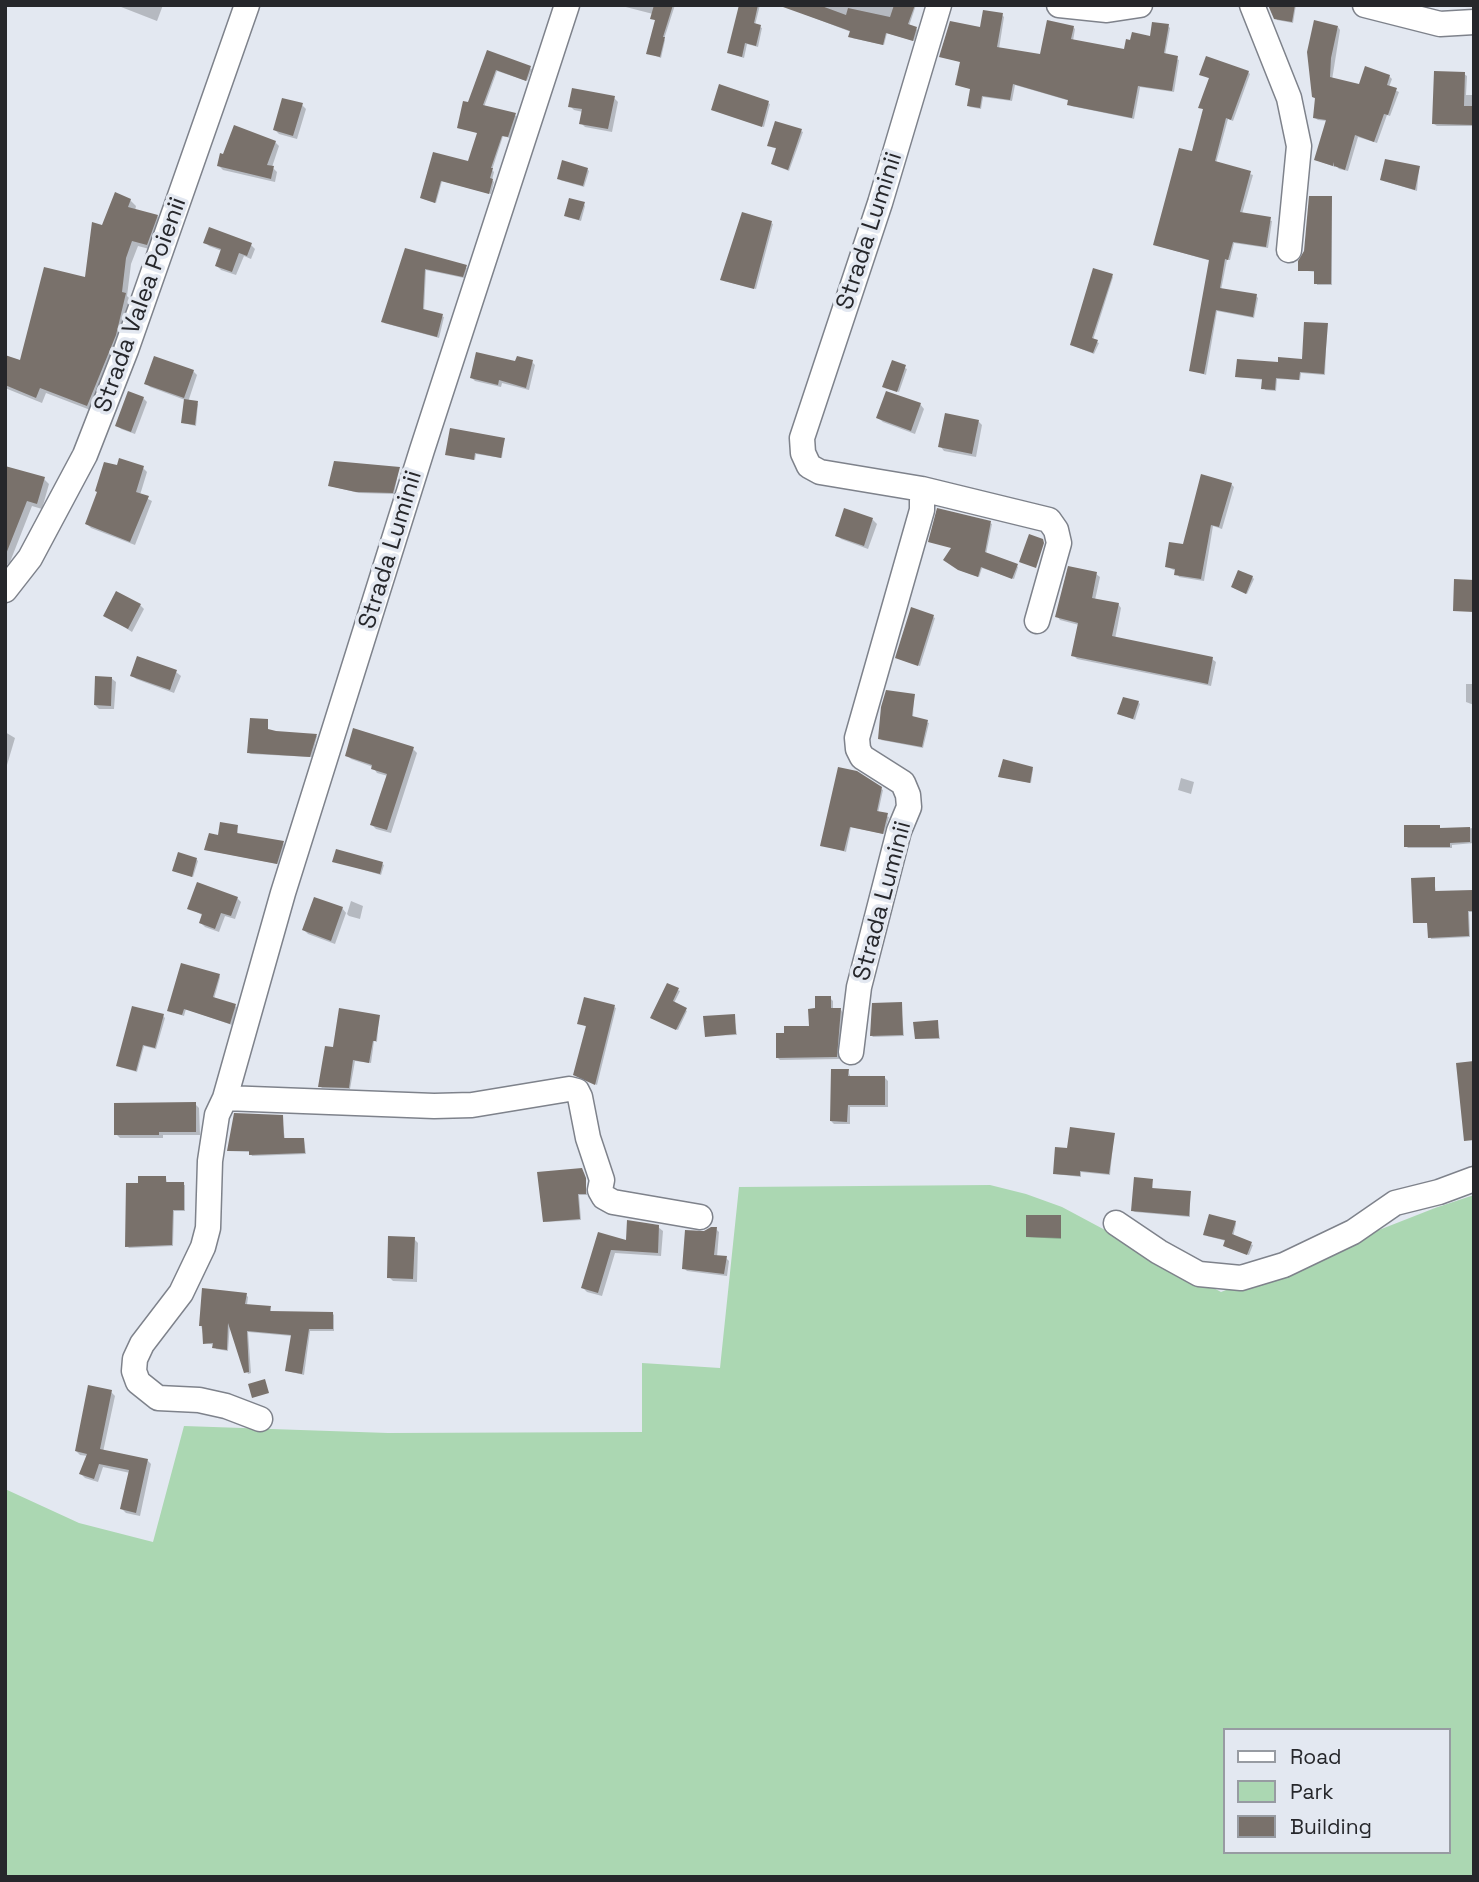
<!DOCTYPE html>
<html>
<head>
<meta charset="utf-8">
<style>
	body { margin:0 }
	#map { position:relative; width:1479px; height:1882px; overflow:hidden; background:#e3e8f1; font-family:"Space Grotesk",sans-serif }
	canvas { display:block }
	.frame { position:absolute; inset:0; border:7px solid #26272b; pointer-events:none }
	.legend { position:absolute; left:1223px; top:1728px; width:228px; height:126px; box-sizing:border-box; background:#e3e8f1; border:2px solid #979ba2; margin:0; padding:9px 12px; list-style:none; font-size:21px; color:#26272b }
	.legend li { display:flex; align-items:center; gap:14px; height:35px }
	.legend b { width:35px; border:2px solid #979ba2 }
</style>
</head>
<body>
<div id="map">
<canvas width="1479" height="1882"></canvas>
<div class="frame"></div>
<ul class="legend">
<li><b style="height:9px;background:#fff"></b>Road</li>
<li><b style="height:19px;background:#abd7b2"></b>Park</li>
<li><b style="height:19px;background:#79716b"></b>Building</li>
</ul>
</div>
<script>
const ctx = document.querySelector('canvas').getContext('2d');
ctx.lineJoin = 'round';
function paint(path, color) { ctx.fillStyle = color; ctx.fill(path, 'evenodd'); }
const shape = rows => new Path2D(rows.map(r => 'M' + r).join(''));
function stroke(path, color, width, dash) { ctx.strokeStyle = color; ctx.lineWidth = width; ctx.lineCap = dash ? 'butt' : 'round'; ctx.setLineDash(dash || []); ctx.stroke(path); }
function drawText(font, color, halo, rows, align = 'center') {
  ctx.font = font + ' "Space Grotesk",sans-serif'; ctx.lineWidth = 7; ctx.setLineDash([]); ctx.textBaseline = 'middle'; ctx.strokeStyle = halo; ctx.fillStyle = color; for (const [text, x, y, turn = 0] of rows) {
    ctx.save(); ctx.translate(x, y); ctx.rotate((+turn || 0) * Math.PI / 180); ctx.textAlign = isNaN(turn) ? turn : align; if (halo) ctx.strokeText(text, 0, 0); ctx.fillText(text, 0, 0); ctx.restore();
  }
}
const green = shape([
	[990,1185,1026,1194,1062,1207,1221,1292,1435,1208,1474,1195,1474,1877,5,1877,5,1489,79,1523,153,1542,184,1426,388,1433,642,1432,642,1363,720,1368,739,1187],
	[1225,1730,1449,1730,1449,1852,1225,1852]
]);
const shadow = shape([
	[116,5,163,5,157,21],
	[618,5,675,5,664,39,665,40,661,58,648,53,656,21,652,18,653,14],
	[740,5,760,5,755,25,762,28,758,47,747,44,744,58,729,53],
	[805,5,916,5,909,26,918,30,914,41,887,33,884,45,852,38,851,32,804,14],
	[1270,5,1296,5,1293,23,1277,20],
	[1002,15,1004,17,999,49,1041,56,1073,27,1075,29,1073,41,1125,51,1168,26,1170,28,1165,55,1179,60,1174,92,1140,87,1134,119,1071,106,1070,101,1015,85,1012,101,983,97,981,109,970,107,968,105,971,89,957,85,962,62,941,57],
	[1338,27,1340,30,1332,80,1360,86,1389,76,1392,79,1389,87,1399,92,1390,116,1387,115,1377,143,1358,137,1348,171,1339,169,1335,164,1335,167,1316,160,1327,121,1318,120,1315,118,1317,100,1313,97],
	[488,53,532,69,527,81,497,71,484,107,517,116,510,138,503,136,492,170,494,172,492,180,494,182,491,194,442,181,436,203,424,199,422,198,434,154,469,164,479,133,458,128],
	[1248,72,1250,74,1233,121,1228,119,1216,163,1253,175,1242,214,1272,221,1268,248,1234,243,1230,260,1227,260,1221,290,1256,296,1258,298,1254,318,1217,311,1206,375,1191,370,1211,261,1155,245,1193,153,1204,110,1200,107,1210,79,1201,74],
	[1464,74,1467,76,1466,95,1474,95,1474,126,1437,126,1434,124],
	[614,98,618,102,612,132,585,127,581,123,583,112,574,110,570,106],
	[768,103,770,104,764,127,713,110],
	[302,105,306,109,297,139,279,134,275,130],
	[801,131,803,132,789,171,774,165,773,164,778,149,771,147],
	[275,142,279,146,272,167,277,172,275,182,223,170,219,166],
	[1419,168,1417,191,1384,181],
	[587,169,589,171,584,187,560,180],
	[1332,198,1332,285,1317,285,1316,272,1300,270],
	[130,200,136,206,135,211,157,216,163,222,153,250,138,246,131,264,127,296,131,300,93,411,46,393,42,403,5,388,5,357,21,363,87,279,103,227],
	[584,204,585,206,581,221,567,217],
	[771,223,773,224,756,289,724,281],
	[205,242,251,245,255,249,251,259,244,256,236,275,221,270,217,266,222,251,209,246],
	[407,250,467,268,464,278,426,270,424,311,444,317,439,338,384,323],
	[1112,276,1113,277,1093,340,1099,343,1094,354,1074,346],
	[1327,324,1325,375,1301,373,1300,380,1277,379,1276,391,1265,390,1264,380,1237,377,1279,364,1304,361],
	[532,362,535,365,529,390,502,383,501,387,475,381,472,378,517,363],
	[893,362,907,369,899,392,885,388],
	[193,371,197,375,188,402,198,404,196,426,183,423,185,400,150,387,146,383],
	[143,398,147,402,135,434,121,429,117,425],
	[920,404,924,409,915,434,883,422,878,418],
	[978,421,982,425,976,457,944,451,940,446],
	[504,440,502,458,476,454,475,460,447,454],
	[5,468,44,479,49,484,42,509,32,506,10,562,5,567],
	[118,468,143,468,147,472,140,495,152,501,135,545,91,528,87,524],
	[399,468,394,494,359,493,330,486],
	[1231,484,1234,487,1222,529,1213,526,1204,581,1179,577,1176,571,1167,567],
	[845,510,873,520,877,524,868,549,841,539,837,535],
	[990,523,992,524,986,554,1017,566,1018,567,1014,579,982,568,979,577,962,571,947,561],
	[1096,574,1100,577,1095,600,1118,604,1121,608,1115,639,1212,659,1216,662,1211,686,1077,659,1073,655,1079,625,1060,620,1057,616],
	[1252,577,1254,579,1247,594,1234,588],
	[140,605,144,609,132,632,105,615],
	[933,617,935,618,920,666,899,659],
	[176,672,181,676,174,693,136,679,132,675],
	[111,678,116,682,114,709,99,709,95,705],
	[1466,684,1474,684,1474,705,1466,702],
	[914,695,913,718,929,723,923,748,881,740],
	[1138,702,1140,704,1135,720,1119,714],
	[267,721,268,731,317,736,312,757,251,754,249,753],
	[5,732,15,738,7,765,5,764],
	[413,749,417,753,391,833,376,829,372,825,388,776,377,773,373,767,351,759,347,755],
	[1033,769,1031,783,1000,777],
	[1181,778,1194,782,1191,794,1178,790],
	[881,789,883,790,878,813,889,817,884,834,851,827,846,852,822,845],
	[237,827,238,835,283,843,284,845,278,864,206,850,219,838],
	[1439,827,1443,830,1474,828,1474,843,1452,845,1452,848,1408,848,1406,846],
	[196,859,198,861,193,877,174,871],
	[334,861,382,864,384,865,381,875],
	[1434,879,1436,893,1474,893,1474,912,1469,912,1470,937,1431,939,1429,923,1415,923],
	[237,898,241,902,235,919,225,916,219,932,205,927,201,923,204,916,189,908],
	[351,901,363,906,360,919,349,916,346,913,335,944,308,934,304,930,342,908,347,914],
	[219,975,220,977,214,999,237,1007,232,1025,186,1009,184,1016,169,1011],
	[678,990,680,991,674,1003,687,1011,678,1030,654,1019],
	[830,998,833,1001,833,1010,841,1010,843,1013,839,1059,780,1060,777,1057,810,1028,817,1010],
	[901,1004,904,1036,873,1037,872,1036],
	[614,1007,616,1008,597,1085,577,1076,587,1027,579,1023],
	[163,1016,165,1018,156,1049,144,1046,137,1072,120,1067,118,1066],
	[379,1016,377,1042,374,1041,371,1063,355,1061,350,1089,322,1088,320,1086,334,1049],
	[734,1016,737,1035,706,1036],
	[937,1022,940,1039,916,1039],
	[848,1071,851,1078,885,1078,888,1081,888,1107,850,1107,850,1124,834,1124,831,1121],
	[195,1104,199,1108,200,1135,163,1135,163,1138,120,1138,116,1134],
	[282,1117,285,1140,304,1140,306,1154,252,1156,250,1152,228,1151],
	[1114,1135,1110,1175,1081,1172,1081,1177,1055,1174,1069,1149],
	[584,1172,587,1195,579,1195,581,1220,546,1222,545,1221],
	[166,1178,167,1183,185,1185,185,1211,174,1211,173,1246,129,1248,127,1246,140,1185],
	[1152,1181,1153,1190,1190,1192,1190,1217,1135,1212,1133,1211],
	[1060,1217,1061,1239,1028,1237],
	[1235,1222,1236,1224,1233,1237,1253,1245,1249,1255,1226,1247,1226,1241,1207,1236],
	[658,1227,663,1231,661,1256,615,1253,602,1296,587,1292,583,1288,599,1234,627,1243],
	[716,1229,719,1232,717,1257,726,1258,729,1261,727,1276,687,1271,684,1268,698,1233],
	[414,1239,418,1243,417,1282,393,1281,389,1277],
	[246,1295,248,1297,247,1305,270,1308,272,1313,332,1313,334,1315,334,1331,310,1331,304,1375,287,1371,292,1336,248,1332,251,1373,248,1374,230,1323,228,1351,216,1349,215,1345,205,1343,201,1325],
	[111,1392,115,1396,103,1452,147,1460,151,1464,140,1516,126,1513,122,1509,130,1473,103,1467,98,1482,85,1478,81,1474,88,1456,80,1455,76,1451]
]);
const building = shape([
	[654,5,673,5,663,37,665,37,660,57,646,54,655,20,650,19],
	[739,5,758,5,754,23,761,25,756,46,745,43,742,57,727,53],
	[784,5,819,5,846,15,848,8,890,17,894,5,915,5,908,24,917,27,913,41,886,33,883,45,848,37,850,31,783,7],
	[1268,5,1295,5,1292,22,1274,19],
	[983,10,1003,13,997,47,1040,54,1047,20,1074,26,1071,39,1124,49,1126,39,1130,40,1132,32,1150,36,1152,22,1169,24,1164,53,1178,56,1172,91,1138,86,1132,118,1067,105,1068,100,1013,84,1010,100,982,96,980,108,967,106,970,89,955,85,960,62,939,57,950,21,980,27],
	[1314,20,1338,26,1331,58,1330,77,1359,84,1365,66,1390,75,1387,85,1397,88,1388,115,1384,114,1374,142,1355,135,1345,170,1334,166,1333,162,1333,166,1314,160,1326,120,1313,118,1315,98,1312,97,1307,52],
	[487,50,531,66,526,81,496,70,483,105,516,113,508,137,502,136,491,168,493,168,490,178,493,179,489,194,441,181,435,203,420,198,433,152,468,161,477,133,457,128,463,101,468,102],
	[1206,56,1249,71,1231,120,1226,118,1215,161,1251,171,1240,212,1271,217,1266,247,1233,242,1228,260,1225,259,1220,288,1257,294,1253,317,1216,310,1204,374,1189,371,1209,260,1153,245,1179,148,1192,151,1203,109,1198,108,1209,78,1199,75],
	[1434,71,1465,72,1464,106,1474,106,1474,125,1432,124],
	[719,84,769,101,762,127,711,110],
	[572,88,615,96,608,129,579,124,582,109,568,107],
	[282,98,303,103,293,136,273,130],
	[775,121,802,129,788,170,771,164,776,148,767,146],
	[234,125,276,141,267,165,274,166,271,179,217,166,220,153,223,154],
	[1385,159,1420,166,1415,190,1380,180],
	[562,160,588,168,583,186,557,179],
	[115,192,131,199,128,207,158,215,147,245,132,241,126,258,122,292,126,293,116,335,87,406,40,388,36,398,5,385,5,355,20,360,44,267,85,277,92,222,102,225],
	[1309,196,1332,196,1331,284,1314,284,1314,271,1298,271,1298,261,1304,251],
	[569,198,585,202,579,220,564,216],
	[742,212,772,221,754,289,720,280],
	[209,227,252,243,247,256,239,253,232,272,215,266,221,249,203,243],
	[405,248,467,265,463,277,425,269,423,309,443,314,437,337,381,322],
	[1093,268,1113,274,1092,338,1098,340,1093,353,1070,345],
	[1304,322,1328,323,1324,374,1300,372,1299,380,1276,378,1275,390,1261,389,1262,379,1235,377,1237,359,1278,362,1278,357,1302,359],
	[476,352,515,361,517,356,533,360,526,388,499,380,498,385,470,378],
	[154,356,194,370,184,398,144,384],
	[892,360,906,365,897,392,882,387],
	[128,391,144,397,131,432,115,426],
	[886,391,921,403,911,431,876,418],
	[184,399,198,401,195,425,181,423],
	[945,413,979,420,972,454,938,447],
	[450,428,505,438,501,458,475,453,474,460,445,455],
	[119,458,144,466,136,492,149,496,130,542,85,524,97,492,95,491,104,462,117,465],
	[334,461,400,467,393,493,356,492,328,486],
	[5,466,45,477,37,504,27,501,6,554],
	[1201,474,1232,483,1219,527,1211,525,1201,579,1174,575,1175,569,1165,567,1169,542,1183,544],
	[844,508,873,518,864,546,835,536],
	[937,508,991,521,985,552,1018,564,1012,579,981,567,978,577,958,570,943,560,951,548,928,542],
	[1029,534,1043,539,1044,543,1036,568,1019,562],
	[1068,566,1097,572,1092,598,1119,603,1112,636,1213,657,1208,684,1071,656,1078,623,1055,617],
	[1238,570,1253,576,1246,594,1231,587],
	[1454,579,1474,580,1474,612,1453,611],
	[116,591,141,604,128,629,103,616],
	[911,607,934,615,918,666,895,658],
	[137,656,177,670,170,690,130,676],
	[95,676,112,677,111,706,94,705],
	[886,690,915,694,912,716,928,720,922,747,878,739,881,707],
	[1123,697,1139,701,1133,719,1117,714],
	[250,718,268,719,268,729,276,731,317,734,310,757,247,753],
	[353,728,414,747,387,830,370,825,387,774,371,769,372,765,345,756],
	[1003,759,1033,767,1030,783,998,777],
	[838,767,857,771,882,787,877,811,888,813,883,834,850,827,844,851,820,846],
	[220,822,238,825,237,833,284,841,277,864,204,850,209,833,218,835],
	[1404,825,1440,825,1440,828,1470,827,1470,842,1450,843,1450,847,1404,847],
	[336,849,383,862,380,874,332,862],
	[178,852,197,858,192,877,172,871],
	[1435,877,1435,891,1473,890,1474,911,1468,911,1469,936,1428,938,1427,923,1413,923,1411,878],
	[197,882,238,897,231,916,221,913,215,929,199,923,202,914,187,909],
	[314,897,343,907,331,941,302,930],
	[181,963,220,974,213,997,236,1004,230,1024,184,1009,182,1015,167,1011],
	[667,983,679,988,673,1001,687,1008,676,1030,650,1018],
	[815,996,831,996,831,1008,841,1008,837,1057,776,1058,776,1033,784,1033,784,1026,809,1026,808,1009,815,1008],
	[584,997,615,1005,595,1085,573,1075,586,1026,577,1024],
	[902,1002,903,1035,870,1036,872,1003],
	[132,1006,164,1014,155,1048,143,1045,136,1071,116,1066],
	[339,1008,380,1015,376,1041,373,1041,369,1063,353,1060,349,1088,318,1087,325,1046,333,1047],
	[735,1014,736,1034,705,1037,703,1016],
	[938,1020,939,1038,915,1039,913,1022],
	[1474,1061,1474,1140,1464,1141,1456,1063],
	[831,1069,849,1069,848,1076,885,1076,885,1105,848,1105,847,1122,830,1121],
	[196,1102,196,1132,159,1132,159,1135,114,1135,114,1103],
	[234,1113,283,1115,284,1138,304,1138,305,1153,249,1155,249,1151,227,1151],
	[1070,1127,1115,1133,1109,1174,1080,1171,1080,1176,1053,1174,1055,1147,1067,1148],
	[582,1168,586,1178,586,1194,578,1194,580,1219,543,1222,537,1172],
	[138,1176,166,1176,166,1182,184,1182,184,1210,173,1210,172,1245,125,1247,126,1183,138,1183],
	[1134,1177,1153,1179,1152,1188,1191,1191,1189,1216,1131,1211],
	[1209,1214,1236,1221,1232,1234,1252,1242,1247,1255,1223,1246,1225,1240,1203,1235],
	[1026,1215,1061,1215,1061,1238,1026,1237],
	[627,1220,659,1225,658,1253,611,1250,598,1293,581,1288,598,1232,626,1240],
	[711,1227,717,1227,714,1255,727,1256,724,1274,682,1269,685,1230,704,1231],
	[388,1236,415,1237,413,1279,387,1278],
	[202,1288,247,1293,245,1304,271,1306,270,1311,333,1312,333,1329,309,1329,302,1374,285,1371,291,1335,247,1331,249,1372,244,1373,228,1323,227,1350,212,1348,213,1343,203,1344,202,1326,199,1326],
	[265,1379,269,1393,252,1398,248,1384],
	[88,1385,112,1390,100,1449,148,1459,136,1513,120,1509,129,1470,99,1464,94,1479,79,1474,87,1454,75,1451]
]);
const minor = shape([
	[1059,5,1107,10,1140,5],
	[1252,5,1289,98,1299,146,1289,250],
	[1365,5,1440,24,1474,22],
	[922,489,1049,520,1056,530,1059,543,1037,621],
	[5,590,30,558,85,455,126,350,247,5],
	[851,1052,859,987,899,831,909,807,908,795,903,783,862,757,858,749,857,738,922,510,922,489,820,472,809,466,803,453,802,438,880,203,939,5],
	[225,1098,434,1106,472,1105,569,1089,577,1091,580,1097,588,1138,602,1180,600,1190,604,1197,613,1202,700,1217],
	[1116,1223,1159,1252,1199,1274,1241,1278,1284,1265,1353,1232,1395,1203,1439,1192,1474,1179],
	[260,1419,226,1406,199,1400,158,1398,138,1382,134,1371,135,1359,142,1344,181,1293,203,1247,208,1228,210,1161,217,1115,225,1098,283,893,422,450,567,5]
]);
const streetNames = [
	["Strada Luminii",870,231,-72],
	["Strada Valea Poienii",141,305,-70],
	["Strada Luminii",391,550,-73],
	["Strada Luminii",883,901,-75]
];
paint(green, '#abd7b2');
paint(shadow, '#0003');
paint(building, '#79716b');
stroke(minor, '#7e828b', 27);
stroke(minor, '#fff', 24);
drawText('24px', '#26272b', '#e3e8f1', streetNames);
</script>
</body>
</html>
